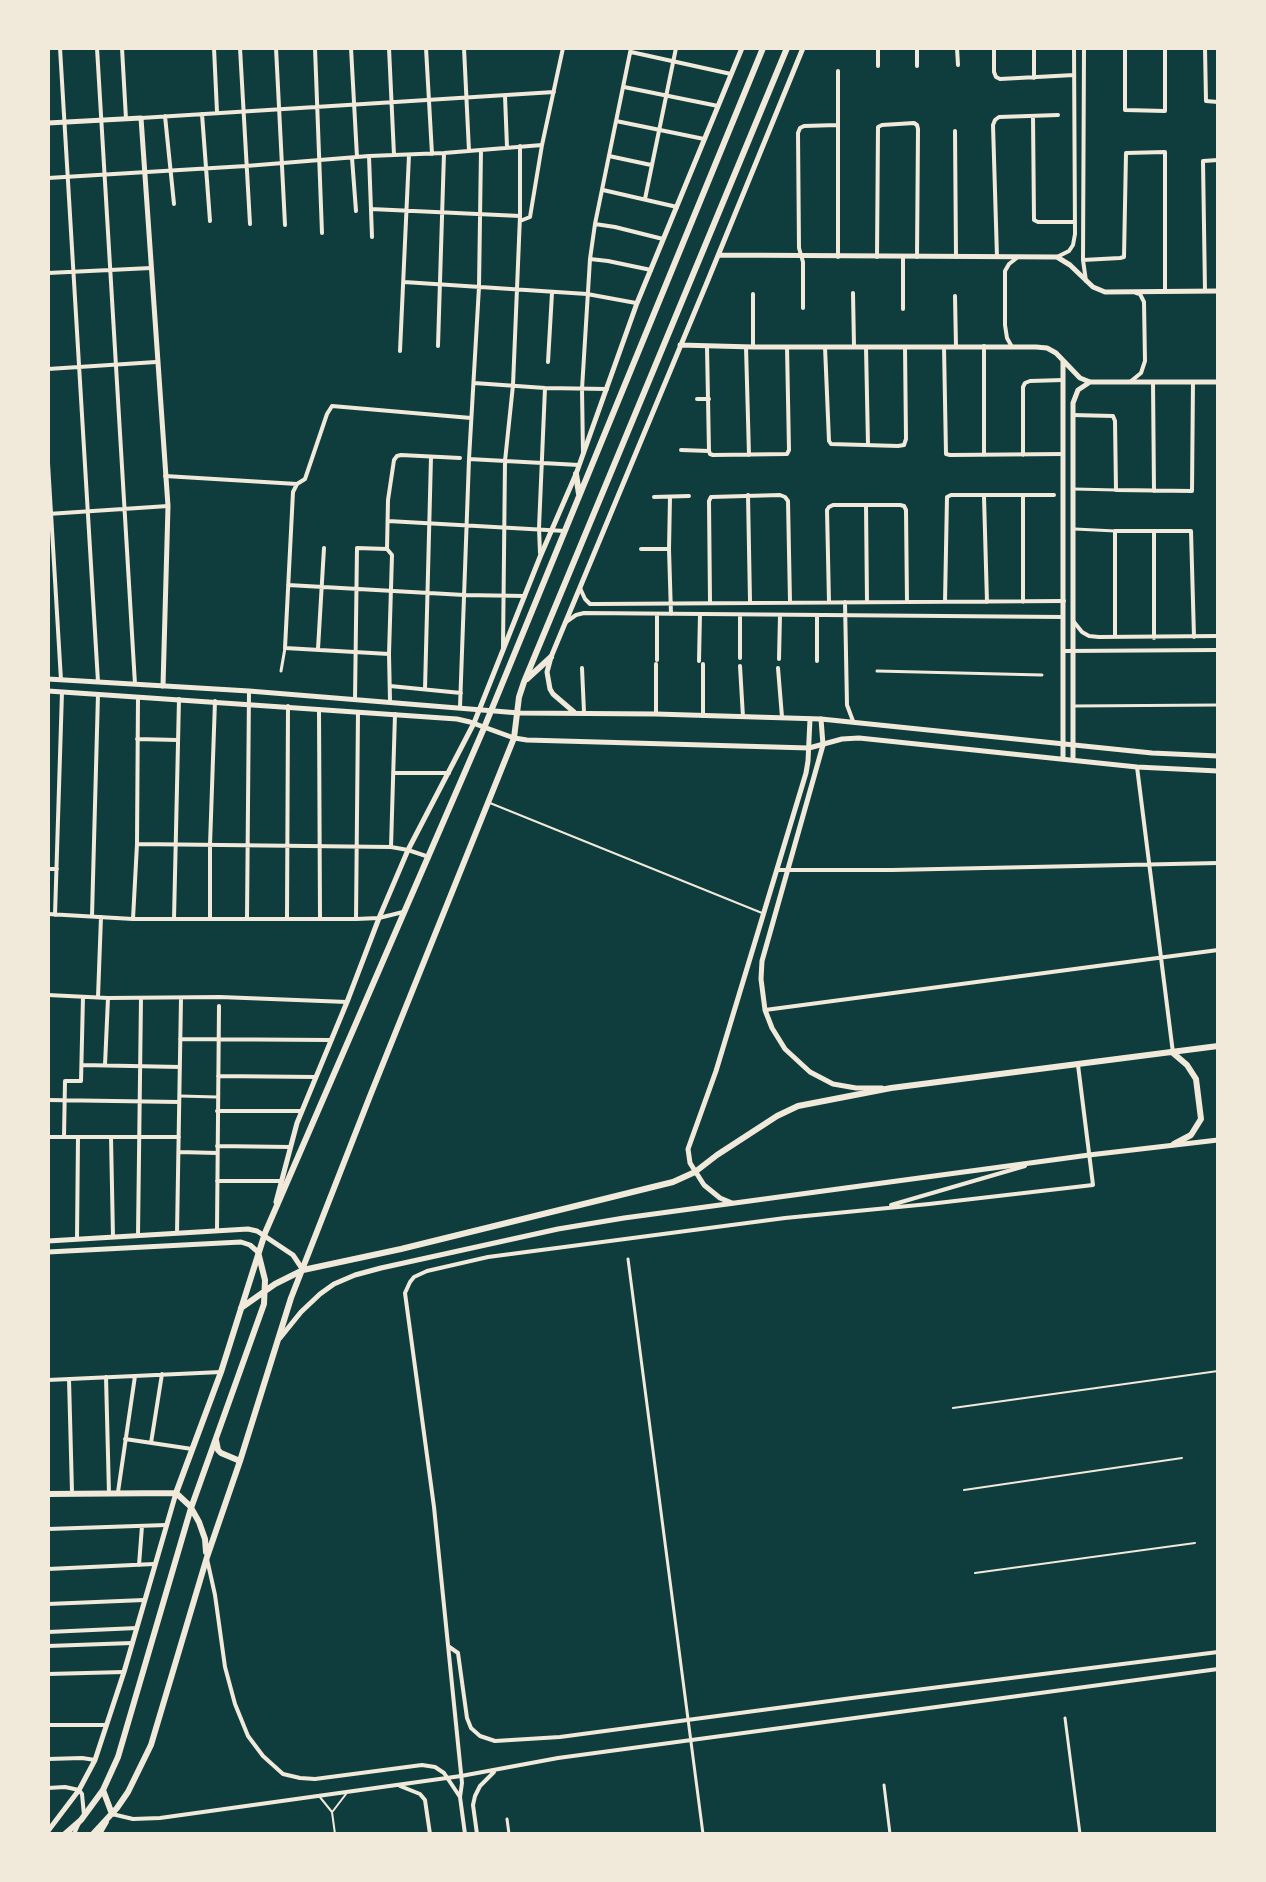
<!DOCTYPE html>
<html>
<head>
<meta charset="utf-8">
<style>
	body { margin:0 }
	#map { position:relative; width:1266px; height:1882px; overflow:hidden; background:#0f3d3e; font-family:Jost,sans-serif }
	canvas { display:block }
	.frame { position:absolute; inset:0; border:50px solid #f1e9da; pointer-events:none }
</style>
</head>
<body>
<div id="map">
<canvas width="1266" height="1882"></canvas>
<div class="frame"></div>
</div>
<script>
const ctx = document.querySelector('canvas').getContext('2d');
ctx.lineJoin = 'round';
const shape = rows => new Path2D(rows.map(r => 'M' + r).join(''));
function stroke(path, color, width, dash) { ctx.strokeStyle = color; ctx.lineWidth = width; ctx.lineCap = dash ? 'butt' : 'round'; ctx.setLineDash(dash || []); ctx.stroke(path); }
const service = shape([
	[490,803,762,913],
	[953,1408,1218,1371],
	[964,1490,1182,1458],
	[975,1573,1195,1543],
	[319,1796,332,1812,335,1834],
	[333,1811,346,1794]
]);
const pedestrian = shape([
	[1074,489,1116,490],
	[1075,529,1115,531],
	[281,671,285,648],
	[877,671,1042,675],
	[1074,706,1218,705],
	[180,1096,217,1097],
	[628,1259,703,1834],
	[1065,1718,1080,1834],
	[884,1785,890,1834],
	[507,1819,509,1834]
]);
const minor = shape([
	[60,48,98,682],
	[97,48,135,684],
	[122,48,126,119],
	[214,48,217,112],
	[240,48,250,224],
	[276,48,285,225],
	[315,48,322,233],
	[351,48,357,157],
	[389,48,394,155],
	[426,48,432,154],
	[464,48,469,151],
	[878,48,878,66],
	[917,48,917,66],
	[957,48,958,65],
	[994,48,994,72,996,77,1000,79,1074,75],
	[1034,48,1034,78],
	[1084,48,1083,260,1086,281],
	[1125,48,1125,110,1165,111,1165,48],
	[1205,48,1206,101,1218,102],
	[631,52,731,74],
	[838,71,838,257],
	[624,87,718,106],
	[505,96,507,147],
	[202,114,210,221],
	[165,116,174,204],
	[1033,116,1034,220,1038,222,1075,222],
	[141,118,554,92],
	[616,121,704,139],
	[955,131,956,257],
	[369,156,372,237],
	[609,156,651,165],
	[352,158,356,211],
	[48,178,246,166,369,156,444,153,542,145],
	[603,190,677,207],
	[645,199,676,48],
	[371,209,520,216],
	[520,221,530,217,542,145,563,48],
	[595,224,615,227,663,239],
	[877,257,878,127,882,125,914,123,917,125,918,129,917,257],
	[997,257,993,125,995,120,999,117,1058,115],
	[1057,257,1069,251,1073,245,1075,234,1074,48],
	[590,259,608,261,651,270],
	[1083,260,1120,258,1124,257,1126,153,1165,152,1165,291],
	[48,273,151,268],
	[404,282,587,294,636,303],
	[1205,291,1203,161,1218,160],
	[853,293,854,346],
	[753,294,753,347],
	[955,296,956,347],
	[803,308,803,262,799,248,798,133,800,128,804,126,837,125],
	[903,309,903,257],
	[438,346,444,153],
	[984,346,984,455],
	[707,347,709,451],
	[746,347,749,455],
	[825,347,829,441,831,444,898,446,904,445,906,439,905,347],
	[866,347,868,445],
	[944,347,946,454,950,455,1063,454],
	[1012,347,1007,338,1005,325,1005,271,1009,264,1018,257],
	[400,351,409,155],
	[548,362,552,293],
	[48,369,156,362],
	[1130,382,1141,373,1145,361,1144,302,1140,294,1136,293],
	[1153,382,1154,491],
	[474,383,545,388,607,389],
	[697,399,709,399],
	[1073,415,1113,416,1115,421,1116,490,1192,491,1193,382],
	[681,450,709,451,710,454,713,455,787,454,789,450,787,347],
	[583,453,582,389,590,259,595,224,631,48],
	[1023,455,1023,387,1025,383,1030,381,1063,380],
	[469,459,579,465],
	[48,463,61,680],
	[165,476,297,484],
	[748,495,750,601],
	[654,497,689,496],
	[670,497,669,549,671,614],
	[984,497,987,602],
	[866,505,867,602],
	[48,514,168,506],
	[388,521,565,531],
	[1154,531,1154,638],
	[641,549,669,549],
	[540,553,539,528,545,388],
	[288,585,464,595,525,596],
	[580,588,585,599,590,604,596,604,1064,601],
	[710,602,709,501,711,497,780,495,785,497,788,501,790,602],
	[829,602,827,510,829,507,833,505,900,505,904,506,906,510,907,602],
	[845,602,847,705,853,721],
	[945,602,947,497,951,495,1054,495],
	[1023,602,1023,496],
	[657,614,657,660],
	[817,615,817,661],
	[566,622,576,615,584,613,1063,617],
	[1074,622,1082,632,1089,636,1099,637,1218,636],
	[1115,637,1115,531,1191,531,1194,637],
	[503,647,505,461,513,385,520,216,520,146],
	[318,649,324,548],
	[1064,651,1218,650],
	[389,654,285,648,293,492,297,484,305,479,327,414,332,406,471,418],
	[740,658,740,615],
	[779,659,780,615],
	[699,661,700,614],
	[740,666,743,717],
	[582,668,584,712],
	[778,668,782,717],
	[390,686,461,693],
	[425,689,431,457],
	[355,699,357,548,387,549],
	[390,701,389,654,392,555,387,549,388,500,394,460,397,456,401,455,460,458],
	[460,707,469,459,479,287,481,150],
	[319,709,320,918],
	[656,713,656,664],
	[703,716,703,664],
	[137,739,177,740],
	[1137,767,1173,1053],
	[393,773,449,773],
	[137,844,391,847,408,850,429,857],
	[391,847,395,714],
	[48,869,57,869],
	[777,870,892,870,1218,863],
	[48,914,133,919,356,919,379,918,403,912],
	[55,915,62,692],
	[92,916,98,694],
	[247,918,249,691],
	[287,918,288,706],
	[133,919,137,844,138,697],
	[174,919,179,699],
	[210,919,210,845,215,701],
	[356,919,358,712],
	[48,995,108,998,220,997,347,1002],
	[98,997,101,917],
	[765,1010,1218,950],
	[180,1039,330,1040],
	[82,1065,180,1067],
	[105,1065,108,998],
	[218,1076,315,1077],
	[48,1100,179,1102],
	[217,1111,301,1111],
	[48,1137,179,1137],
	[64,1137,65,1081,81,1081,83,997],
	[111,1137,113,1237],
	[217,1146,290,1147],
	[179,1152,217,1153],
	[217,1181,281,1181],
	[891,1205,1025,1166],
	[217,1230,219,1006],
	[177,1233,181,998],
	[138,1235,141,998],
	[77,1239,78,1137],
	[106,1377,109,1494],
	[69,1379,72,1492],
	[48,1380,221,1372],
	[125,1439,192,1449],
	[151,1443,162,1374],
	[118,1492,135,1376],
	[48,1529,166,1525],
	[207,1559,215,1595,225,1667,235,1704,248,1736,263,1756,283,1774,300,1778,315,1779,422,1765,435,1767,444,1773,460,1797,465,1834],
	[139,1565,142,1526],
	[48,1569,154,1564],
	[48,1604,144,1600],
	[48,1632,137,1628],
	[48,1646,132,1643],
	[448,1646,458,1653,467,1718,471,1728,480,1736,495,1741,560,1737,852,1698,1218,1652],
	[48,1674,124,1672],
	[48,1725,106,1725],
	[48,1759,82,1758,95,1760],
	[400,1786,420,1794,425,1800,430,1834],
	[48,1788,65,1787,79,1790,82,1794,84,1815],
	[460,1797,462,1783,434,1507,405,1293,410,1282,414,1277,427,1271,488,1257,785,1218,929,1204,1093,1185,1078,1065],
	[112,1814,133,1819,160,1818,461,1776,558,1758,1218,1669],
	[74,1834,79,1823],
	[100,1834,107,1822],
	[477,1834,473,1805,475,1796,480,1786,494,1772]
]);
const tertiary = shape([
	[48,123,141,118,168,506,163,686],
	[719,255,1057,257,1070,265,1093,287,1105,292,1218,291],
	[680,345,753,347,1036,347,1047,348,1056,353,1080,378,1090,382,1218,382],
	[551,657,708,280,803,48],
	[821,719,823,745,762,961,761,979,765,1010,772,1028,785,1049,810,1072,833,1084,856,1088,882,1088],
	[1063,758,1063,361],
	[1073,759,1073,403,1078,390,1090,382],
	[276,1202,297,1123,347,1002,379,918,408,850,474,723,540,557,576,474,637,303,742,48],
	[732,1203,720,1198,704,1185,690,1163,688,1149,716,1071,806,773,808,761,810,719],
	[48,1241,248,1229,257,1231,293,1255,303,1270],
	[48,1252,241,1242,250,1245,258,1252],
	[48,1831,79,1790,95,1760,124,1672,176,1493]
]);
const secondary = shape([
	[551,657,547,672,550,689,553,694,574,712],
	[48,679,249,691,519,713,656,714,821,719,1152,753,1218,756],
	[48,691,457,719,470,722,514,738,527,740,809,748,842,739,859,738,1137,767,1218,771],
	[280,1338,301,1312,320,1294,334,1284,355,1275,381,1268,558,1229,624,1218,1089,1155,1218,1140]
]);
const primary = shape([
	[576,474,579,494],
	[527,679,551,657],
	[1173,1053,1187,1065,1196,1079,1201,1119,1191,1135,1174,1144],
	[241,1308,275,1284,303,1270,401,1249,673,1182,695,1172,717,1155,777,1116,798,1106,891,1088,1218,1046],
	[216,1440,218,1450,221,1453,240,1461],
	[176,1493,221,1372,265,1233,484,728,763,48],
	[48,1494,176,1493,190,1506,199,1522,205,1539,206,1552],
	[103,1790,112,1814],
	[65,1834,81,1820,103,1790,118,1757,191,1508,264,1304,265,1280,258,1252],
	[93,1834,117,1808,128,1792,151,1745,207,1557,240,1461,291,1298,370,1096,514,738,519,697,524,682,787,48]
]);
stroke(service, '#f1e9da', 2);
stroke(pedestrian, '#f1e9da', 3);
stroke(minor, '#f1e9da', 4);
stroke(tertiary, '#f1e9da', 5);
stroke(secondary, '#f1e9da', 5);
stroke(primary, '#f1e9da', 6);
</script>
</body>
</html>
